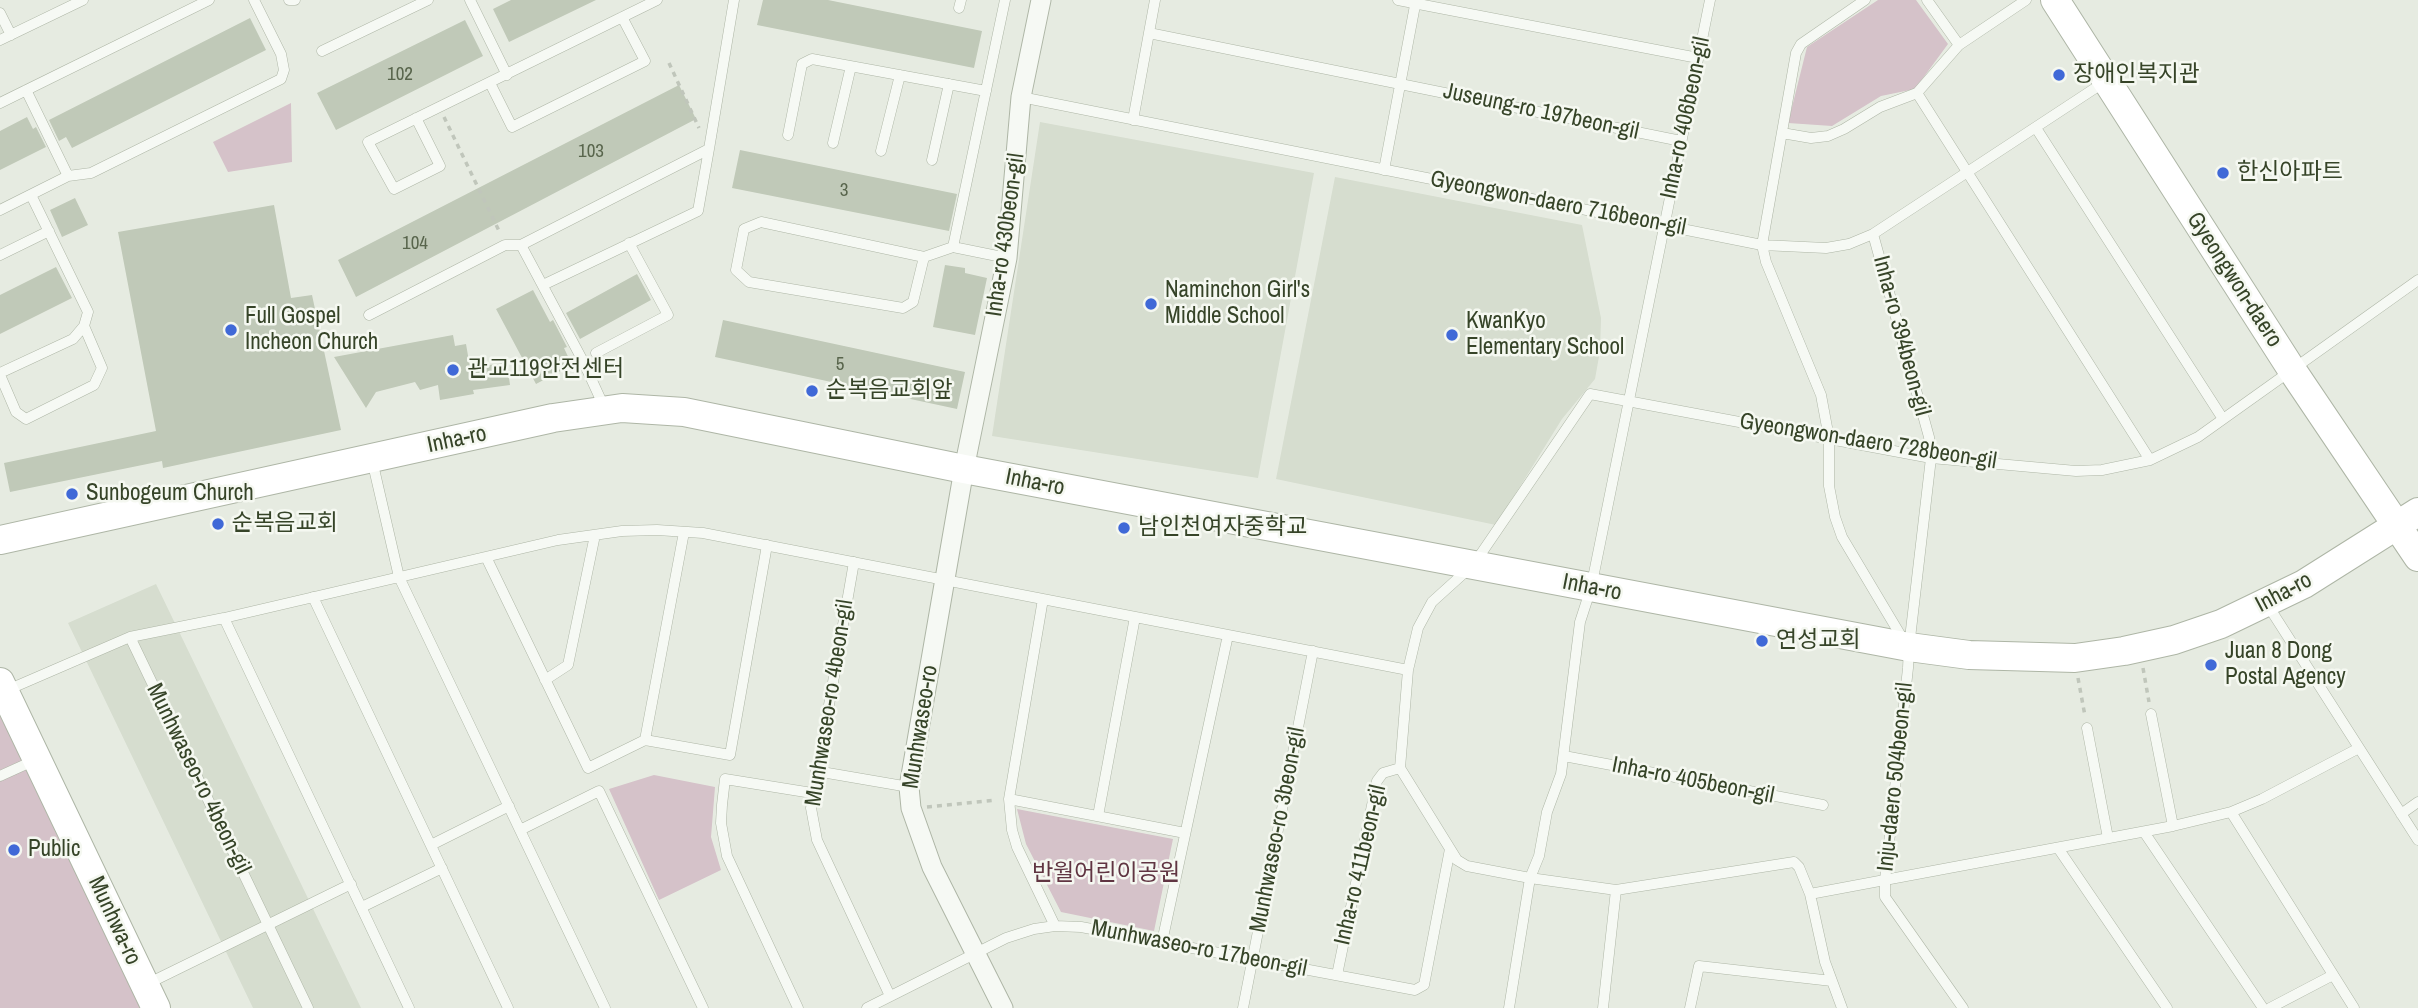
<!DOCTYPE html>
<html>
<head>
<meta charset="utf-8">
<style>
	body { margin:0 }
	canvas { display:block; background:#e6ebe1 }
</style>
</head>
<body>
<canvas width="2418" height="1008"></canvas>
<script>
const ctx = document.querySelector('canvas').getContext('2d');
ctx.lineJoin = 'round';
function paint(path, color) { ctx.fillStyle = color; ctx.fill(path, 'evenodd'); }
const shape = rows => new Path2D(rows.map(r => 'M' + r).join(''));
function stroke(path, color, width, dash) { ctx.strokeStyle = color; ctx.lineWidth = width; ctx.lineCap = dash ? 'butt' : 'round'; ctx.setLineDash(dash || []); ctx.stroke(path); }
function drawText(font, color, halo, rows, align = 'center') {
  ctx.font = font + ' "Archivo Narrow","Noto Sans KR",sans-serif'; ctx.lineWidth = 5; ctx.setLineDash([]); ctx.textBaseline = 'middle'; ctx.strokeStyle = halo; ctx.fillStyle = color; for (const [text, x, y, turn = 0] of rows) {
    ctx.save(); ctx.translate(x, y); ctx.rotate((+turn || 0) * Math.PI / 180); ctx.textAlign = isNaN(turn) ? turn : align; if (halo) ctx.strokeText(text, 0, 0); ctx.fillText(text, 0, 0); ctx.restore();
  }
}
const built = shape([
	[1040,122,1314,173,1258,478,992,436],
	[1335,177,1582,225,1601,318,1600,351,1595,379,1562,419,1496,525,1276,479],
	[156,584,361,1008,253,1008,68,623]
]);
const green = shape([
	[1878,0,1916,0,1948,44,1915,89,1881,96,1832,126,1788,123,1807,47],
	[291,103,292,162,228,172,213,142],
	[0,701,148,1008,0,1008],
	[654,775,715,787,711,837,721,870,659,900,609,789],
	[1017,809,1173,839,1154,931,1061,912,1026,844]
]);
const building = shape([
	[511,0,596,0,509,42,493,9],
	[763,0,828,0,982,31,974,68,757,25],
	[250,18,266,50,72,148,66,137,59,141,49,120],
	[465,20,483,56,336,130,317,93],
	[679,85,696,119,356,297,338,260],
	[27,117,33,129,36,127,46,147,0,170,0,131],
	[740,150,957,194,949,231,732,188],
	[75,198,88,225,62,237,50,210],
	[274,205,291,298,312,295,341,430,163,468,162,461,10,492,4,463,156,431,118,232],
	[945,265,965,268,965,273,987,278,975,335,933,327],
	[56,267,72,298,0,334,0,295],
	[637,274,651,300,580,339,566,313],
	[533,290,550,322,553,320,567,347,564,348,572,365,536,384,496,309],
	[723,320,965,372,957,409,715,357],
	[453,335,455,346,466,344,470,367,507,363,510,385,473,390,474,394,440,400,438,385,420,390,415,382,376,392,366,408,334,357]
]);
const path = shape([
	[669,63,699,128],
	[444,117,500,233],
	[2143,668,2149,702],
	[2078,678,2085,716],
	[927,807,996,800]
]);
const lane = shape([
	[289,0,295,0],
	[470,0,507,75],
	[1398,0,1698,58],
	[1865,0,1801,44,1796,53,1762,245,1766,262,1821,395,1829,438,1829,486,1835,517,1842,537,1904,641],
	[1927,0,1959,45],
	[959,8,961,0],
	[0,13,11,35],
	[1149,33,1681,141],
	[0,40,83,0],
	[322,51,428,0],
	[490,83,512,127,645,61,622,17],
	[26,90,68,176],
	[1917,93,2150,460],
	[1021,97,1762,245,1826,248,1849,244,1873,234,2106,81],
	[0,103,209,0],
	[416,118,440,166,394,189,368,142,657,0],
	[1133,120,1155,0],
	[2036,128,2223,419],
	[1782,133,1811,138,1828,136,1844,129,1880,107,1917,93,1959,45,2026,0],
	[788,135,802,64,812,59,986,91],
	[833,143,851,66],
	[881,151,900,75],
	[932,160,949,84],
	[1384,170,1416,0],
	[0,210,68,176,91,173,281,79,284,70,281,54,254,0],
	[1873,234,1929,437,1931,458,1909,647,1908,668,1885,880,1885,897,1963,1008],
	[521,245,584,363,605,409],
	[953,247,1005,0],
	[0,255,49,231],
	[924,257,761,222,744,229,736,270,749,282,903,308,913,302,924,257,953,247,1007,258],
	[543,285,698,211,709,149],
	[369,315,505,245,521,245,709,149,734,0],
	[596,353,668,315,629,243],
	[0,373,73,339,84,326,88,312,31,195],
	[0,375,16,412,26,419,94,385,102,368,84,326],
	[372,460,399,577,605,1008],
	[486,557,588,768,645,740],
	[854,562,811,808,817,840,890,996],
	[313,597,508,1008],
	[1043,599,1009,799,1012,830,1017,847,1055,926],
	[2267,604,2418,840],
	[224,618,409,1008],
	[130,637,308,1008],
	[545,680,568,665,595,535],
	[5,691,130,637,224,618,558,540,622,531,657,530,703,533,1408,670],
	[2151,714,2173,826],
	[2087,728,2108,838],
	[645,740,730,755,767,545],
	[645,740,684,532],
	[1564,756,1823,805],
	[816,771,909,787],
	[0,776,33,761],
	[1009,799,1185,833],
	[2231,812,2354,1008],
	[2401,814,2418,802],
	[1098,816,1135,617],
	[520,830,599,791,703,1008],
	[2144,832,2263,1008],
	[431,845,509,806],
	[2058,848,2167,1008],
	[1810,894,2173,826,2231,812,2262,799,2359,748],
	[362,907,442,868],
	[1162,942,1228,635],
	[1337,975,1377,781,1383,773,1400,768],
	[147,984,351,884],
	[798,1008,727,856,721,823,722,805,725,779,812,793],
	[867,1008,1006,938,1034,929,1055,926,1081,927,1415,990,1424,985,1450,849],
	[1243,1008,1313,651],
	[1509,1008,1530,878,1539,856,1547,812,1561,774,1580,622,1591,588,1710,0],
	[1603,1008,1616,890],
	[1690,1008,1699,966,1832,981],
	[1842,1008,1825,962,1810,894,1799,867,1794,862,1616,890,1530,878,1467,866,1457,860,1400,768,1408,670,1418,628,1432,602,1474,564,1590,394,1931,458,2076,471,2102,470,2150,460,2198,437,2418,280],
	[2270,1008,2333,975]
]);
const street = shape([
	[1003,1008,932,867,911,808,909,787,964,469,1007,258,1021,97,1041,0]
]);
const secondary = shape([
	[2055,0,2292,370,2418,557],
	[0,540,553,418,622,408,684,412,964,469,1909,647,1969,655,2075,658,2124,651,2174,640,2221,624,2304,584,2418,512],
	[0,682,156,1008]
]);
const markers = [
	[2059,75,7,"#4069d7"],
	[2223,173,7,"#4069d7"],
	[1151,304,7,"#4069d7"],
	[231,330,7,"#4069d7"],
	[1452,335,7,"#4069d7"],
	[453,370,7,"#4069d7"],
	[812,391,7,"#4069d7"],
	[72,494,7,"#4069d7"],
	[218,524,7,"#4069d7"],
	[1124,528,7,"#4069d7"],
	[1762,641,7,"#4069d7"],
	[2211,665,7,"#4069d7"],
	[14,850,7,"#4069d7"]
];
const numberNames = [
	["102",400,75],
	["103",591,152],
	["3",844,191],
	["104",415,244],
	["5",840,365]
];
const poiNames = [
	["장애인복지관",2073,75],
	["한신아파트",2237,173],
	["Naminchon Girl's",1165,291],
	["Middle School",1165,317],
	["Full Gospel",245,317],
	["Incheon Church",245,343],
	["KwanKyo",1466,322],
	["Elementary School",1466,348],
	["관교119안전센터",467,370],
	["순복음교회앞",826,391],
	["Sunbogeum Church",86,494],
	["순복음교회",232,524],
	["남인천여자중학교",1138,528],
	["연성교회",1776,641],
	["Juan 8 Dong",2225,652],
	["Postal Agency",2225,678],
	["Public",28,850]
];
const streetNames = [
	["Juseung-ro 197beon-gil",1541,112,12],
	["Inha-ro 406beon-gil",1686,118,-78],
	["Gyeongwon-daero 716beon-gil",1558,204,11],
	["Inha-ro 430beon-gil",1006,235,-82],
	["Gyeongwon-daero",2234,280,57],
	["Inha-ro 394beon-gil",1901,336,75],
	["Inha-ro",457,440,-12],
	["Gyeongwon-daero 728beon-gil",1868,442,9],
	["Inha-ro",1035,483,11],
	["Inha-ro",1592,588,11],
	["Inha-ro",2284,593,-28],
	["Munhwaseo-ro 4beon-gil",830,703,-81],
	["Munhwaseo-ro",921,727,-81],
	["Inju-daero 504beon-gil",1896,777,-84],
	["Munhwaseo-ro 4beon-gil",198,779,64],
	["Inha-ro 405beon-gil",1693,781,11],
	["Munhwaseo-ro 3beon-gil",1278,830,-79],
	["Inha-ro 411beon-gil",1361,865,-77],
	["Munhwa-ro",114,921,65],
	["Munhwaseo-ro 17beon-gil",1199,949,11]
];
const parkNames = [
	["반월어린이공원",1106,874]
];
paint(built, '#d6ddcf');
paint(green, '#d5c2c9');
paint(building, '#c0c9b8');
stroke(lane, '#aeb6a6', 11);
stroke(street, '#aeb6a6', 21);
stroke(secondary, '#aeb6a6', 30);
stroke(path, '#c0c6bb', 3.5, [5, 5]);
stroke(lane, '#f6f9f4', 10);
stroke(street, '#f6f9f4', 19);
stroke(secondary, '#fff', 28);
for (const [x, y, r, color] of markers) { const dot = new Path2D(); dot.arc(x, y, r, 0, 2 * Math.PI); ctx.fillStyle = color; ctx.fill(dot); stroke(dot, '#f5f8f1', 2.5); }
drawText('19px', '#58654c', null, numberNames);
drawText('23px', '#364428', '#f5f8f1', poiNames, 'left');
drawText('23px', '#364428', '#f5f8f1', streetNames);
drawText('23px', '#603542', '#f5f8f1', parkNames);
</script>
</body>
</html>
